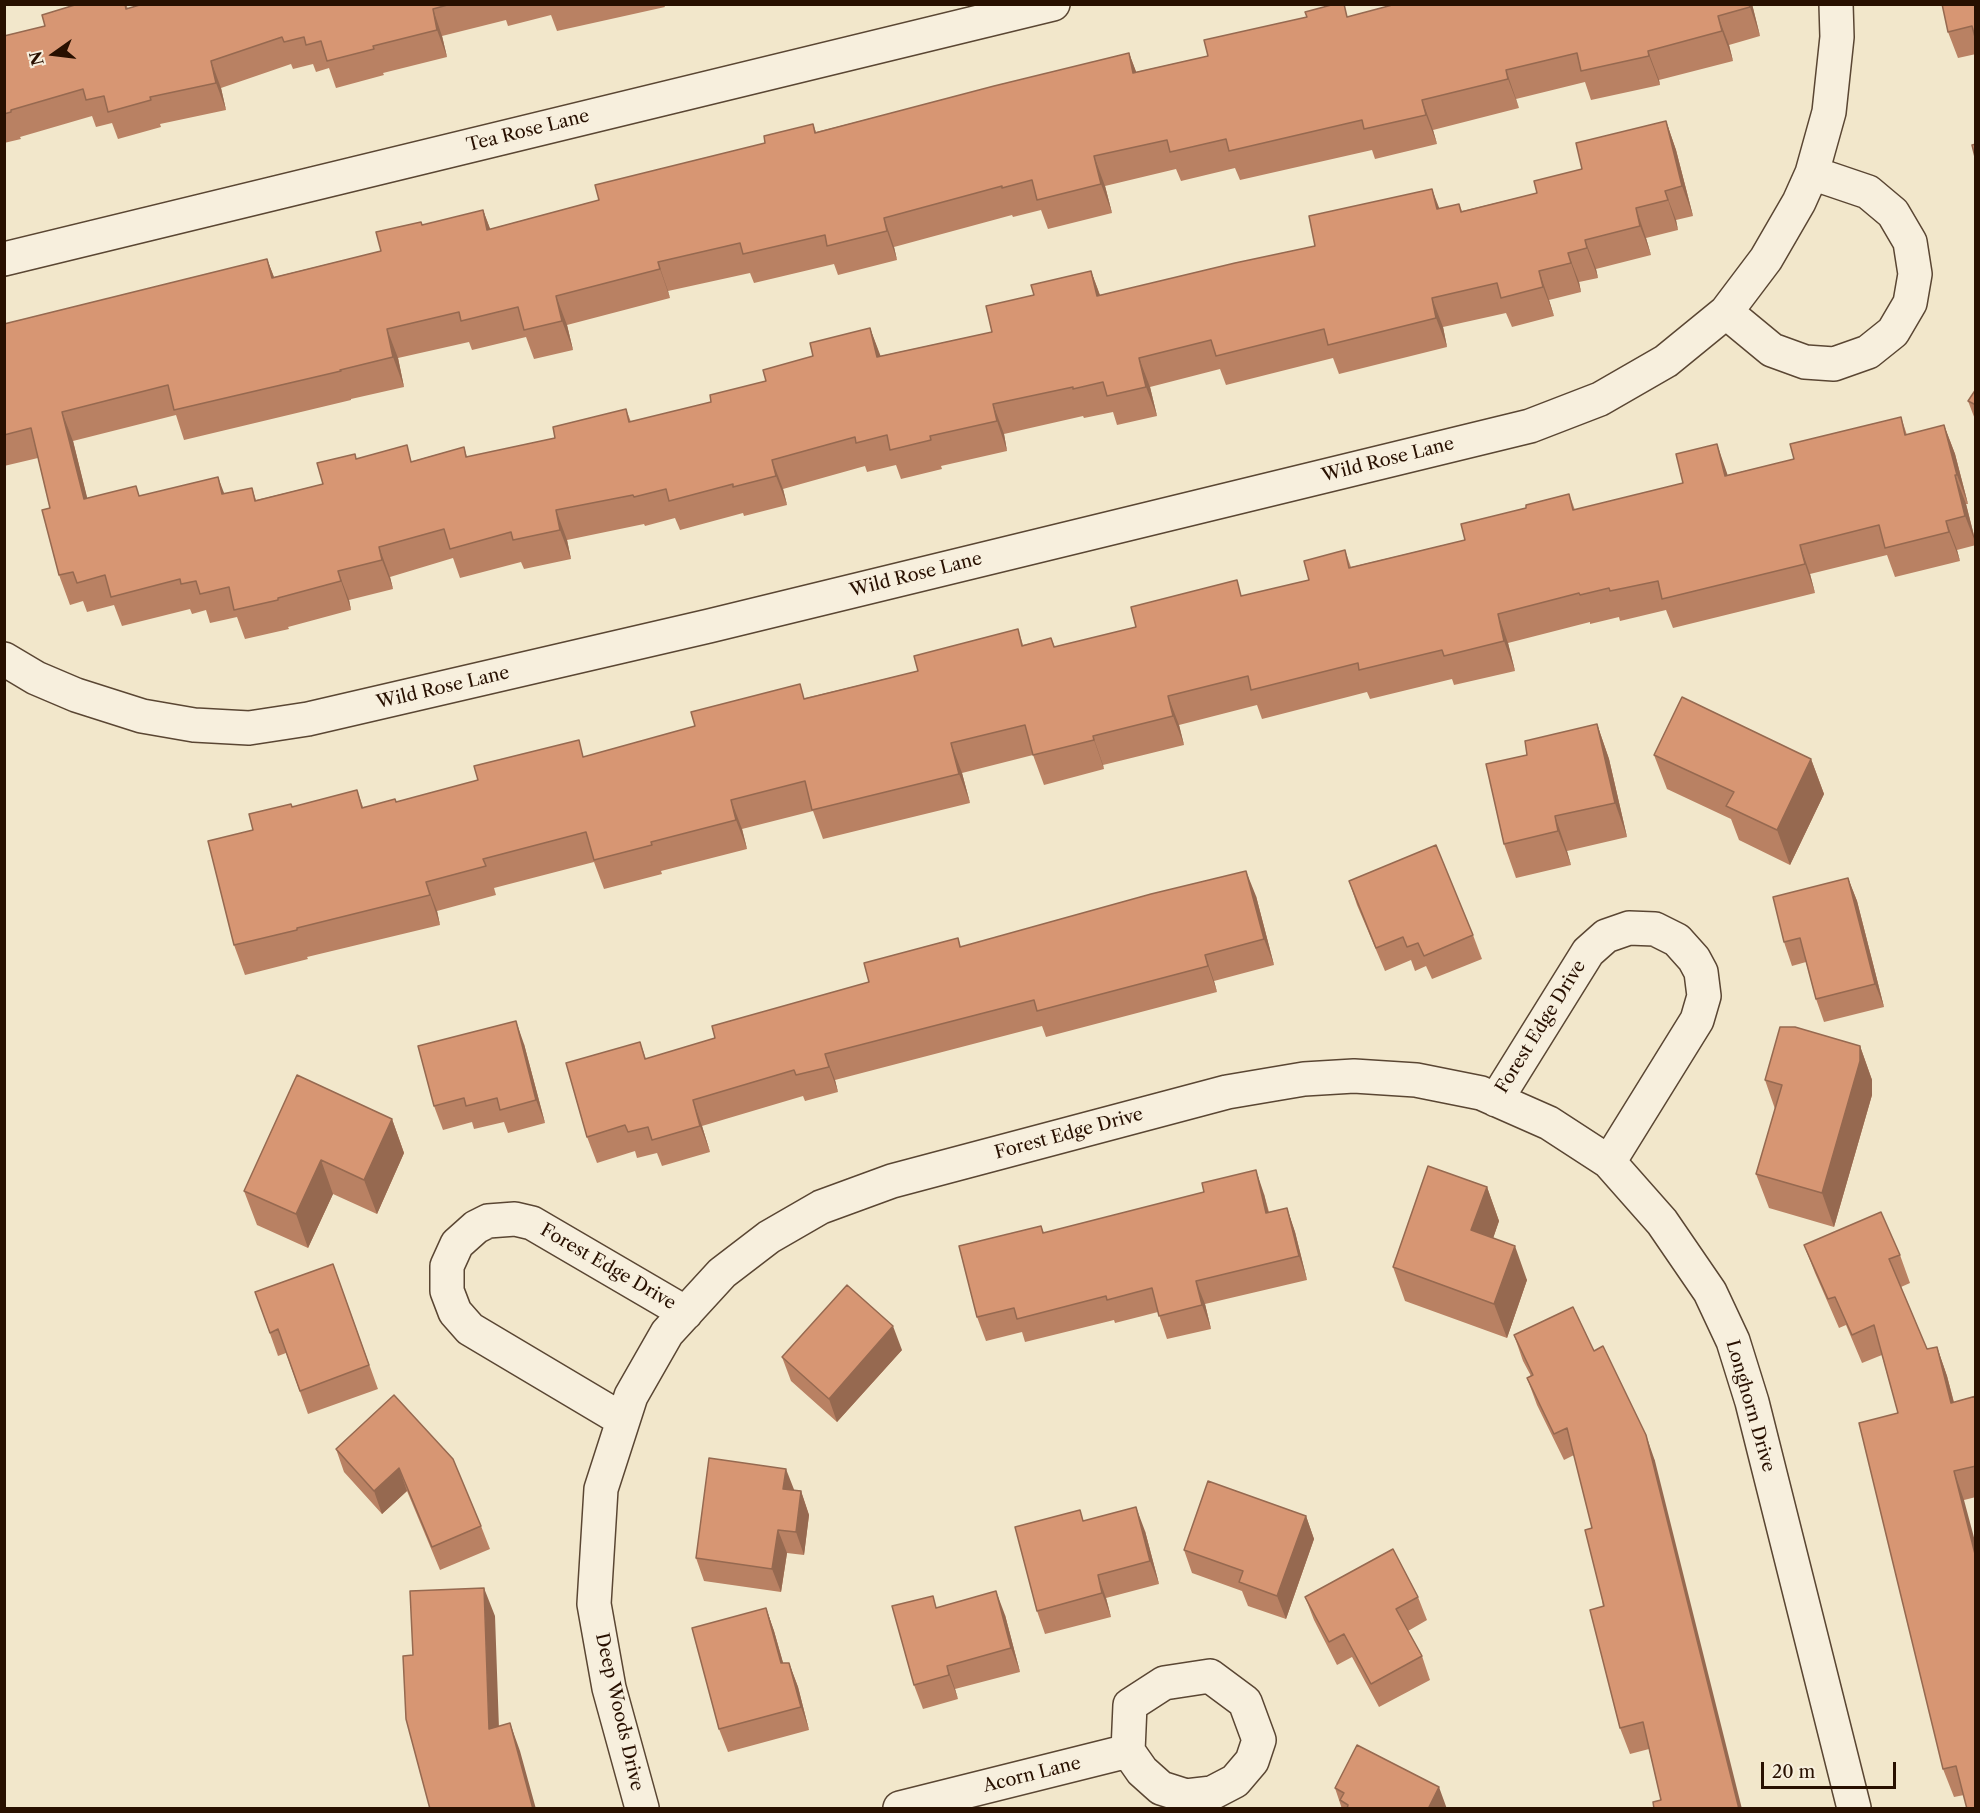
<!DOCTYPE html>
<html>
<head>
<meta charset="utf-8">
<style>
	body { margin:0 }
	#map { position:relative; width:1980px; height:1813px; overflow:hidden; background:#f2e7cb; font-family:"Libre Caslon Text",serif }
	canvas { display:block }
	.frame { position:absolute; inset:0; border:6px solid #281000; pointer-events:none }
	.north { position:absolute; left:24px; top:24px; width:60px; height:60px; -webkit-text-stroke:4px #f7efdd; paint-order:stroke; rotate:256deg; font-size:16px; font-weight:700; line-height:24px; text-align:center; color:#281000 }
	.north::after { content:''; display:block; margin:auto; width:21px; height:27px; background:#281000; clip-path:polygon(50% 0,100% 100%,50% 72%,0 100%) }
	.scale { position:absolute; left:1761px; top:1762px; width:135px; height:27px; box-sizing:border-box; border:3px solid #281000; border-top:0; padding-left:8px; font-size:18px; line-height:21px; white-space:nowrap; color:#281000; -webkit-text-stroke:4px #f7efdd; paint-order:stroke }
</style>
</head>
<body>
<div id="map">
<canvas width="1980" height="1813"></canvas>
<div class="frame"></div>
<div class="north">N</div>
<div class="scale">20 m</div>
</div>
<script>
const ctx = document.querySelector('canvas').getContext('2d');
ctx.lineJoin = 'round';
const shape = rows => new Path2D(rows.map(r => 'M' + r).join(''));
function stroke(path, color, width, dash) { ctx.strokeStyle = color; ctx.lineWidth = width; ctx.lineCap = dash ? 'butt' : 'round'; ctx.setLineDash(dash || []); ctx.stroke(path); }
function paint(path, color) { ctx.fillStyle = color; ctx.fill(path, 'evenodd'); }
function drawText(font, color, halo, rows, align = 'center') {
  ctx.font = font + ' "Libre Caslon Text",serif'; ctx.lineWidth = 4.5; ctx.setLineDash([]); ctx.textBaseline = 'middle'; ctx.strokeStyle = halo; ctx.fillStyle = color; for (const [text, x, y, turn = 0] of rows) {
    ctx.save(); ctx.translate(x, y); ctx.rotate((+turn || 0) * Math.PI / 180); ctx.textAlign = isNaN(turn) ? turn : align; if (halo) ctx.strokeText(text, 0, 0); ctx.fillText(text, 0, 0); ctx.restore();
  }
}
const minor = shape([
	[4,259,1053,4],
	[1726,312,1772,350,1805,362,1834,364,1868,352,1893,332,1910,303,1915,274,1910,242,1893,213,1868,192,1812,173],
	[4,659,36,678,76,695,142,716,194,725,249,728,308,719,709,626,1530,426,1600,399,1666,361,1726,312,1766,259,1799,202,1812,173,1829,112,1837,37,1836,4],
	[1496,1100,1588,952,1606,936,1629,928,1655,929,1677,940,1694,959,1701,972,1704,996,1697,1020,1609,1162],
	[623,1420,470,1329,455,1312,447,1291,447,1266,457,1244,476,1227,488,1221,515,1219,532,1223,686,1313],
	[642,1808,609,1688,594,1604,601,1489,631,1396,667,1333,722,1273,769,1237,821,1207,892,1181,1227,1092,1304,1079,1354,1076,1416,1080,1481,1093,1549,1123,1609,1162,1662,1222,1710,1292,1733,1341,1752,1402,1854,1808],
	[900,1808,1128,1751,1142,1771,1161,1788,1186,1796,1212,1793,1235,1781,1252,1761,1259,1740,1245,1702,1210,1676,1164,1683,1130,1705,1128,1751]
]);
const wall = shape([
	[78,4,126,4,128,9,143,4,665,4,664,5,665,7,557,31,551,15,508,26,506,20,442,36,447,57,383,73,384,75,336,88,329,68,316,72,313,64,293,69,291,64,221,88,226,110,160,124,161,127,118,139,112,123,96,127,92,116,20,137,21,139,4,143,4,36,45,26],
	[1752,4,1760,36,1729,45,1733,61,1659,80,1660,85,1591,100,1585,82,1516,99,1519,108,1433,130,1437,144,1375,159,1372,150,1240,180,1235,168,1181,181,1176,169,1105,186,1112,213,1048,229,1041,210,1013,217,1012,215,894,247,897,260,838,275,834,264,754,283,750,273,668,291,670,298,567,325,573,350,534,359,526,337,472,350,469,342,398,358,404,387,351,399,351,400,184,440,176,415,73,441,87,498,140,496,224,494,252,488,256,500,323,484,357,459,413,461,464,447,467,457,555,438,626,409,631,422,711,402,766,381,870,328,880,356,992,332,1034,295,1091,271,1100,295,1315,246,1439,209,1459,204,1462,211,1537,193,1582,169,1666,121,1676,150,1693,216,1676,220,1678,230,1646,238,1651,255,1596,269,1598,278,1579,282,1581,292,1549,300,1554,316,1512,327,1506,313,1443,327,1447,347,1339,374,1333,358,1226,385,1220,369,1150,387,1157,416,1117,425,1113,412,1084,418,1083,416,1004,434,1007,451,941,466,942,469,901,479,896,465,867,472,865,466,783,489,787,505,744,516,743,513,680,530,675,518,645,526,644,524,567,540,571,559,524,569,521,562,460,578,453,558,390,577,393,589,349,600,351,610,288,627,289,629,245,639,237,617,210,623,206,610,192,614,190,609,122,626,114,605,87,612,83,601,70,605,59,575,50,508,38,458,4,466,4,324,267,259,274,277,381,251,423,225,483,210,490,229,599,200,765,143,813,124,816,132,1129,53,1136,72,1208,56,1348,16],
	[1976,4,1976,54,1958,58,1948,32],
	[1976,389,1976,422,1968,401],
	[1901,417,1907,435,1944,425,1955,454,1968,504,1966,504,1976,543,1976,545,1957,550,1960,561,1895,577,1887,555,1810,574,1815,593,1673,628,1666,610,1620,621,1619,617,1590,624,1590,622,1508,643,1515,671,1454,685,1452,679,1370,699,1367,692,1262,719,1257,705,1179,725,1184,745,1103,765,1104,769,1044,785,1033,755,962,773,970,803,823,839,813,811,742,829,747,849,661,871,662,874,604,889,594,862,494,888,496,895,437,911,440,925,307,957,308,959,245,975,234,945,253,830,292,807,357,790,363,807,396,802,585,757,805,698,918,671,1018,629,1023,645,1051,638,1055,647,1136,627,1242,596,1309,580,1345,550,1351,567,1465,540,1526,508,1569,494,1575,510,1728,475,1794,459],
	[1597,724,1609,759,1627,837,1567,851,1571,865,1516,878,1504,844,1527,755],
	[1654,755,1811,759,1824,794,1790,865,1739,840,1731,819,1667,789],
	[1848,878,1857,901,1884,1007,1824,1022,1816,999,1806,962,1792,966,1784,942],
	[1349,881,1473,935,1482,959,1432,979,1426,966,1415,971,1411,960,1385,971,1357,905],
	[1256,896,1274,965,1214,981,1217,992,1046,1037,1042,1026,835,1080,838,1092,805,1101,803,1096,702,1126,710,1152,662,1166,657,1153,637,1158,635,1151,597,1163,587,1137,640,1042,646,1059,715,1038,869,982,958,938,961,947],
	[524,1044,545,1123,508,1133,504,1122,474,1129,472,1122,443,1130,434,1106],
	[1860,1046,1872,1080,1872,1095,1834,1227,1769,1208,1756,1174,1775,1109,1765,1080],
	[392,1119,404,1153,377,1214,333,1194,308,1248,257,1225,244,1191],
	[1487,1187,1499,1221,1493,1238,1527,1280,1507,1338,1405,1301,1393,1267],
	[1264,1194,1269,1212,1287,1208,1295,1232,1307,1280,1205,1304,1211,1329,1167,1339,1158,1312,1115,1323,1114,1320,1025,1342,1022,1332,986,1341,977,1317,1041,1226,1044,1233],
	[1804,1245,1900,1255,1910,1283,1901,1287,1927,1349,1937,1347,1947,1376,1954,1402,1976,1396,1976,1497,1964,1500,1964,1795,1954,1797,1943,1769,1898,1413,1882,1355,1862,1363,1846,1325,1839,1328,1815,1273],
	[333,1264,378,1389,308,1414,286,1353,278,1356,255,1292],
	[1514,1335,1594,1351,1655,1461,1661,1800,1649,1749,1630,1754,1620,1728,1592,1528,1574,1455,1564,1460,1537,1405,1527,1378,1531,1376,1523,1361],
	[902,1350,837,1422,791,1381,782,1357],
	[394,1395,481,1526,490,1549,440,1570,407,1491,382,1514,344,1472,336,1449],
	[794,1490,801,1491,809,1515,804,1555,787,1553,781,1592,704,1581,696,1558],
	[1306,1516,1314,1539,1286,1619,1248,1606,1242,1591,1192,1573,1184,1550],
	[1084,1521,1145,1531,1159,1584,1106,1598,1111,1617,1045,1634,1037,1611],
	[1305,1597,1418,1597,1427,1620,1408,1631,1422,1656,1430,1680,1379,1707,1352,1657,1337,1665,1314,1620],
	[937,1607,1005,1615,1020,1672,955,1689,958,1699,923,1709,914,1685],
	[766,1608,774,1631,783,1663,789,1663,798,1687,809,1730,728,1752,719,1729],
	[1335,1788,1447,1809,1342,1809]
]);
const shadedWall = shape([
	[1749,4,1752,4,1760,36],
	[433,9,442,36,447,57,437,30],
	[1718,16,1729,45,1733,61,1722,31],
	[1648,51,1659,80,1660,85,1649,56],
	[1129,53,1140,82,1133,73],
	[211,61,221,88,226,110,216,83],
	[1506,70,1516,99,1519,108,1508,79],
	[1422,100,1433,130,1437,144,1426,115],
	[1666,121,1676,150,1693,216,1682,186],
	[1094,156,1105,186,1112,213,1101,184],
	[1432,189,1443,218,1437,209],
	[1665,191,1676,220,1678,230],
	[1636,208,1646,238,1651,255,1640,226],
	[483,210,494,239,487,230],
	[884,218,894,247,897,260,887,231],
	[1585,240,1596,269,1598,278,1587,248],
	[1568,253,1579,282,1581,292,1571,263],
	[267,259,278,288,272,278],
	[658,262,668,291,670,298,660,269],
	[1091,271,1102,301,1097,296],
	[1539,271,1549,300,1554,316,1543,287],
	[556,296,567,325,573,350,562,321],
	[1432,298,1443,327,1447,347,1436,318],
	[870,328,881,357,877,357],
	[387,329,398,358,404,387,393,357],
	[1139,358,1150,387,1157,416,1146,387],
	[993,404,1004,434,1007,451,997,421],
	[62,412,73,441,95,529,84,499],
	[1944,425,1955,454,1968,504,1957,475],
	[1717,444,1727,473,1736,505,1725,476],
	[772,460,783,489,787,505,776,476],
	[1955,475,1966,504,1976,544,1965,516],
	[218,477,229,506,222,494],
	[556,510,567,540,571,559,560,530],
	[1946,521,1957,550,1960,561,1949,532],
	[1800,545,1810,574,1815,593,1805,564],
	[379,547,390,577,393,589,382,560],
	[338,571,349,600,351,610,341,581],
	[1498,614,1508,643,1515,671,1504,641],
	[1168,696,1179,725,1184,745,1173,716],
	[1597,724,1609,759,1627,837,1615,803],
	[1093,736,1103,765,1104,769,1094,740],
	[951,743,962,773,970,803,959,774],
	[1811,759,1824,794,1790,865,1777,830],
	[731,800,742,829,747,849,736,820],
	[1555,816,1567,851,1571,865,1558,831],
	[1246,871,1256,896,1274,965,1264,939],
	[1848,878,1857,901,1884,1007,1875,984],
	[426,882,437,911,440,925,430,895],
	[1205,955,1214,981,1217,992,1208,966],
	[516,1021,524,1044,545,1123,536,1100],
	[1860,1046,1872,1080,1872,1095,1834,1227,1822,1193],
	[825,1054,835,1080,838,1092,829,1067],
	[693,1100,702,1126,710,1152,700,1126],
	[392,1119,404,1153,377,1214,364,1180],
	[321,1160,333,1194,308,1248,296,1214],
	[1256,1170,1264,1194,1274,1236,1266,1213],
	[1487,1187,1499,1221,1484,1265,1471,1230],
	[1287,1208,1295,1232,1307,1280,1299,1256],
	[1515,1246,1527,1280,1507,1338,1494,1304],
	[1196,1281,1205,1304,1211,1329,1202,1305],
	[893,1326,902,1350,837,1422,829,1399],
	[1937,1347,1947,1376,1961,1431,1951,1403],
	[1646,1435,1655,1461,1742,1809,1739,1809],
	[399,1468,407,1491,382,1514,374,1491],
	[786,1469,795,1492,783,1489],
	[1954,1471,1964,1500,1976,1545,1976,1558],
	[801,1491,809,1515,804,1555,796,1532],
	[1136,1507,1145,1531,1159,1584,1150,1561],
	[1306,1516,1314,1539,1286,1619,1277,1596],
	[778,1530,787,1553,781,1592,772,1569],
	[1098,1575,1106,1598,1111,1617,1102,1593],
	[484,1588,495,1616,500,1757,489,1729],
	[996,1591,1005,1615,1020,1672,1011,1648],
	[766,1608,774,1631,790,1687,781,1663],
	[789,1663,798,1687,809,1730,801,1707],
	[947,1666,955,1689,958,1699,949,1675],
	[510,1723,520,1751,536,1809,533,1809],
	[1439,1787,1447,1809,1428,1809]
]);
const building = shape([
	[78,4,125,4,126,9,143,4,451,4,433,9,437,30,373,46,374,49,327,61,321,41,306,45,304,37,284,42,282,37,211,61,216,83,150,97,151,100,108,112,104,96,86,100,83,89,11,110,11,112,4,114,4,36,45,26,42,15,78,4],
	[1335,4,1344,4,1347,17,1396,4,1749,4,1750,7,1718,16,1722,31,1648,51,1649,56,1581,71,1577,53,1506,70,1508,79,1422,100,1426,115,1364,129,1362,120,1229,151,1226,139,1170,152,1167,140,1094,156,1101,184,1037,200,1032,180,1002,188,1002,186,884,218,887,231,827,246,825,235,743,254,740,243,658,262,660,269,556,296,562,321,524,330,518,307,461,321,459,312,387,329,393,357,340,370,341,371,174,410,168,385,62,412,84,499,136,486,139,496,218,477,222,494,252,488,255,501,323,484,317,463,355,454,356,459,407,445,411,462,464,447,466,457,555,438,553,427,626,409,629,422,711,402,710,395,766,381,763,370,813,356,810,343,870,328,877,357,992,332,986,306,1034,295,1031,285,1091,271,1097,296,1235,263,1315,246,1309,216,1432,189,1437,209,1459,204,1461,212,1537,193,1534,181,1582,169,1576,143,1666,121,1682,186,1665,191,1668,200,1636,208,1640,226,1585,240,1587,248,1568,253,1571,263,1539,271,1543,287,1501,298,1497,283,1432,298,1436,318,1328,345,1324,329,1216,356,1211,340,1139,358,1146,387,1107,396,1103,382,1073,389,1073,387,993,404,997,421,930,436,931,440,890,450,887,435,856,443,855,437,772,460,776,476,733,487,733,484,669,501,666,489,634,497,633,495,556,510,560,530,513,540,511,532,450,549,444,529,379,547,382,560,338,571,341,581,278,598,278,600,234,610,229,587,200,594,196,581,181,584,180,579,111,597,105,575,77,583,73,572,59,575,42,510,50,508,31,428,4,435,4,324,267,259,272,278,381,251,376,232,421,222,422,225,483,210,487,230,599,200,595,185,765,143,764,136,813,124,815,133,994,86,1129,53,1133,73,1208,56,1204,40,1307,17,1305,12,1335,4],
	[1942,4,1976,4,1976,41,1972,26,1948,32,1942,4],
	[1976,144,1976,161,1972,145,1976,144],
	[1976,389,1976,405,1968,401,1976,389],
	[1901,417,1905,435,1944,425,1957,475,1955,475,1965,516,1946,521,1949,532,1885,548,1879,525,1800,545,1805,564,1662,599,1658,581,1610,591,1609,588,1580,595,1579,593,1498,614,1504,641,1444,656,1442,650,1359,670,1358,663,1251,690,1248,676,1168,696,1173,716,1093,736,1094,740,1033,755,1025,725,951,743,959,774,812,810,805,781,731,800,736,820,651,842,652,845,594,860,586,832,483,859,486,866,426,882,430,895,297,928,297,930,234,945,208,841,253,830,249,814,291,804,292,807,357,790,362,808,395,799,396,802,478,780,474,766,579,740,583,757,695,726,691,712,800,684,804,699,918,671,914,656,1018,629,1022,646,1051,638,1054,647,1136,627,1131,607,1237,580,1241,596,1309,580,1304,561,1345,550,1349,568,1465,540,1461,524,1526,508,1526,505,1569,494,1573,510,1683,483,1676,454,1717,444,1725,476,1794,459,1790,444,1901,417],
	[1682,697,1811,759,1777,830,1726,806,1734,792,1654,755,1682,697],
	[1597,724,1615,803,1555,816,1558,831,1504,844,1486,764,1527,755,1525,741,1597,724],
	[1436,845,1473,935,1424,956,1418,943,1407,947,1403,937,1376,948,1349,881,1436,845],
	[1246,871,1264,939,1205,955,1208,966,1037,1011,1034,1000,825,1054,829,1067,796,1075,794,1070,693,1100,700,1126,652,1140,648,1127,628,1132,625,1125,587,1137,566,1063,640,1042,645,1059,715,1038,712,1026,869,982,864,963,958,938,960,947,1151,894,1246,871],
	[1848,878,1875,984,1816,999,1800,938,1784,942,1773,897,1848,878],
	[516,1021,536,1100,500,1110,497,1098,466,1106,464,1098,434,1106,418,1046,516,1021],
	[1780,1027,1795,1027,1860,1046,1860,1061,1822,1193,1756,1174,1782,1085,1765,1080,1780,1027],
	[297,1075,392,1119,364,1180,321,1160,296,1214,244,1191,297,1075],
	[1428,1166,1487,1187,1471,1230,1515,1246,1494,1304,1393,1267,1428,1166],
	[1256,1170,1266,1213,1287,1208,1299,1256,1196,1281,1202,1305,1159,1316,1152,1288,1107,1300,1106,1296,1017,1319,1014,1308,977,1317,959,1246,1041,1226,1043,1233,1204,1192,1202,1183,1256,1170],
	[1881,1212,1900,1255,1889,1259,1927,1349,1937,1347,1951,1403,1976,1396,1976,1466,1954,1471,1976,1558,1976,1809,1967,1809,1956,1766,1943,1769,1859,1423,1898,1413,1874,1325,1852,1335,1835,1297,1828,1299,1804,1245,1881,1212],
	[333,1264,369,1365,300,1391,278,1329,270,1333,255,1292,333,1264],
	[847,1285,893,1326,829,1399,782,1357,847,1285],
	[1573,1307,1594,1351,1603,1346,1646,1435,1739,1809,1654,1809,1653,1802,1661,1800,1643,1722,1620,1728,1590,1610,1604,1606,1585,1530,1592,1528,1567,1428,1554,1434,1527,1378,1533,1375,1514,1335,1573,1307],
	[394,1395,453,1459,481,1526,432,1547,399,1468,374,1491,336,1449,394,1395],
	[709,1458,786,1469,783,1489,801,1491,796,1532,778,1530,772,1569,696,1558,709,1458],
	[1208,1481,1306,1516,1277,1596,1239,1582,1243,1571,1184,1550,1208,1481],
	[1136,1507,1150,1561,1098,1575,1102,1593,1037,1611,1015,1527,1080,1510,1083,1521,1136,1507],
	[1393,1549,1418,1597,1396,1609,1422,1656,1371,1684,1344,1634,1329,1642,1305,1597,1393,1549],
	[484,1588,489,1729,510,1723,533,1809,430,1809,406,1719,403,1656,413,1655,410,1591,484,1588],
	[996,1591,1011,1648,947,1666,949,1675,914,1685,892,1606,933,1596,936,1608,996,1591],
	[766,1608,781,1663,789,1663,801,1707,719,1729,692,1628,766,1608],
	[1357,1745,1439,1787,1428,1809,1347,1809,1348,1805,1340,1800,1344,1793,1335,1788,1357,1745]
]);
const streetNames = [
	["Tea Rose Lane",528,131,-14],
	["Wild Rose Lane",1388,460,-14],
	["Wild Rose Lane",916,575,-14],
	["Wild Rose Lane",443,688,-13],
	["Forest Edge Drive",1541,1027,-58],
	["Forest Edge Drive",1069,1134,-15],
	["Forest Edge Drive",608,1267,30],
	["Longhorn Drive",1750,1406,74],
	["Deep Woods Drive",619,1712,77],
	["Acorn Lane",1032,1775,-14]
];
stroke(minor, '#5a4633', 36);
stroke(minor, '#f7efdd', 33);
paint(wall, '#b98163');
paint(shadedWall, '#966950');
paint(building, '#d79673');
stroke(building, '#966950', 1.5);
drawText('18px', '#281000', '#f7efdd', streetNames);
</script>
</body>
</html>
